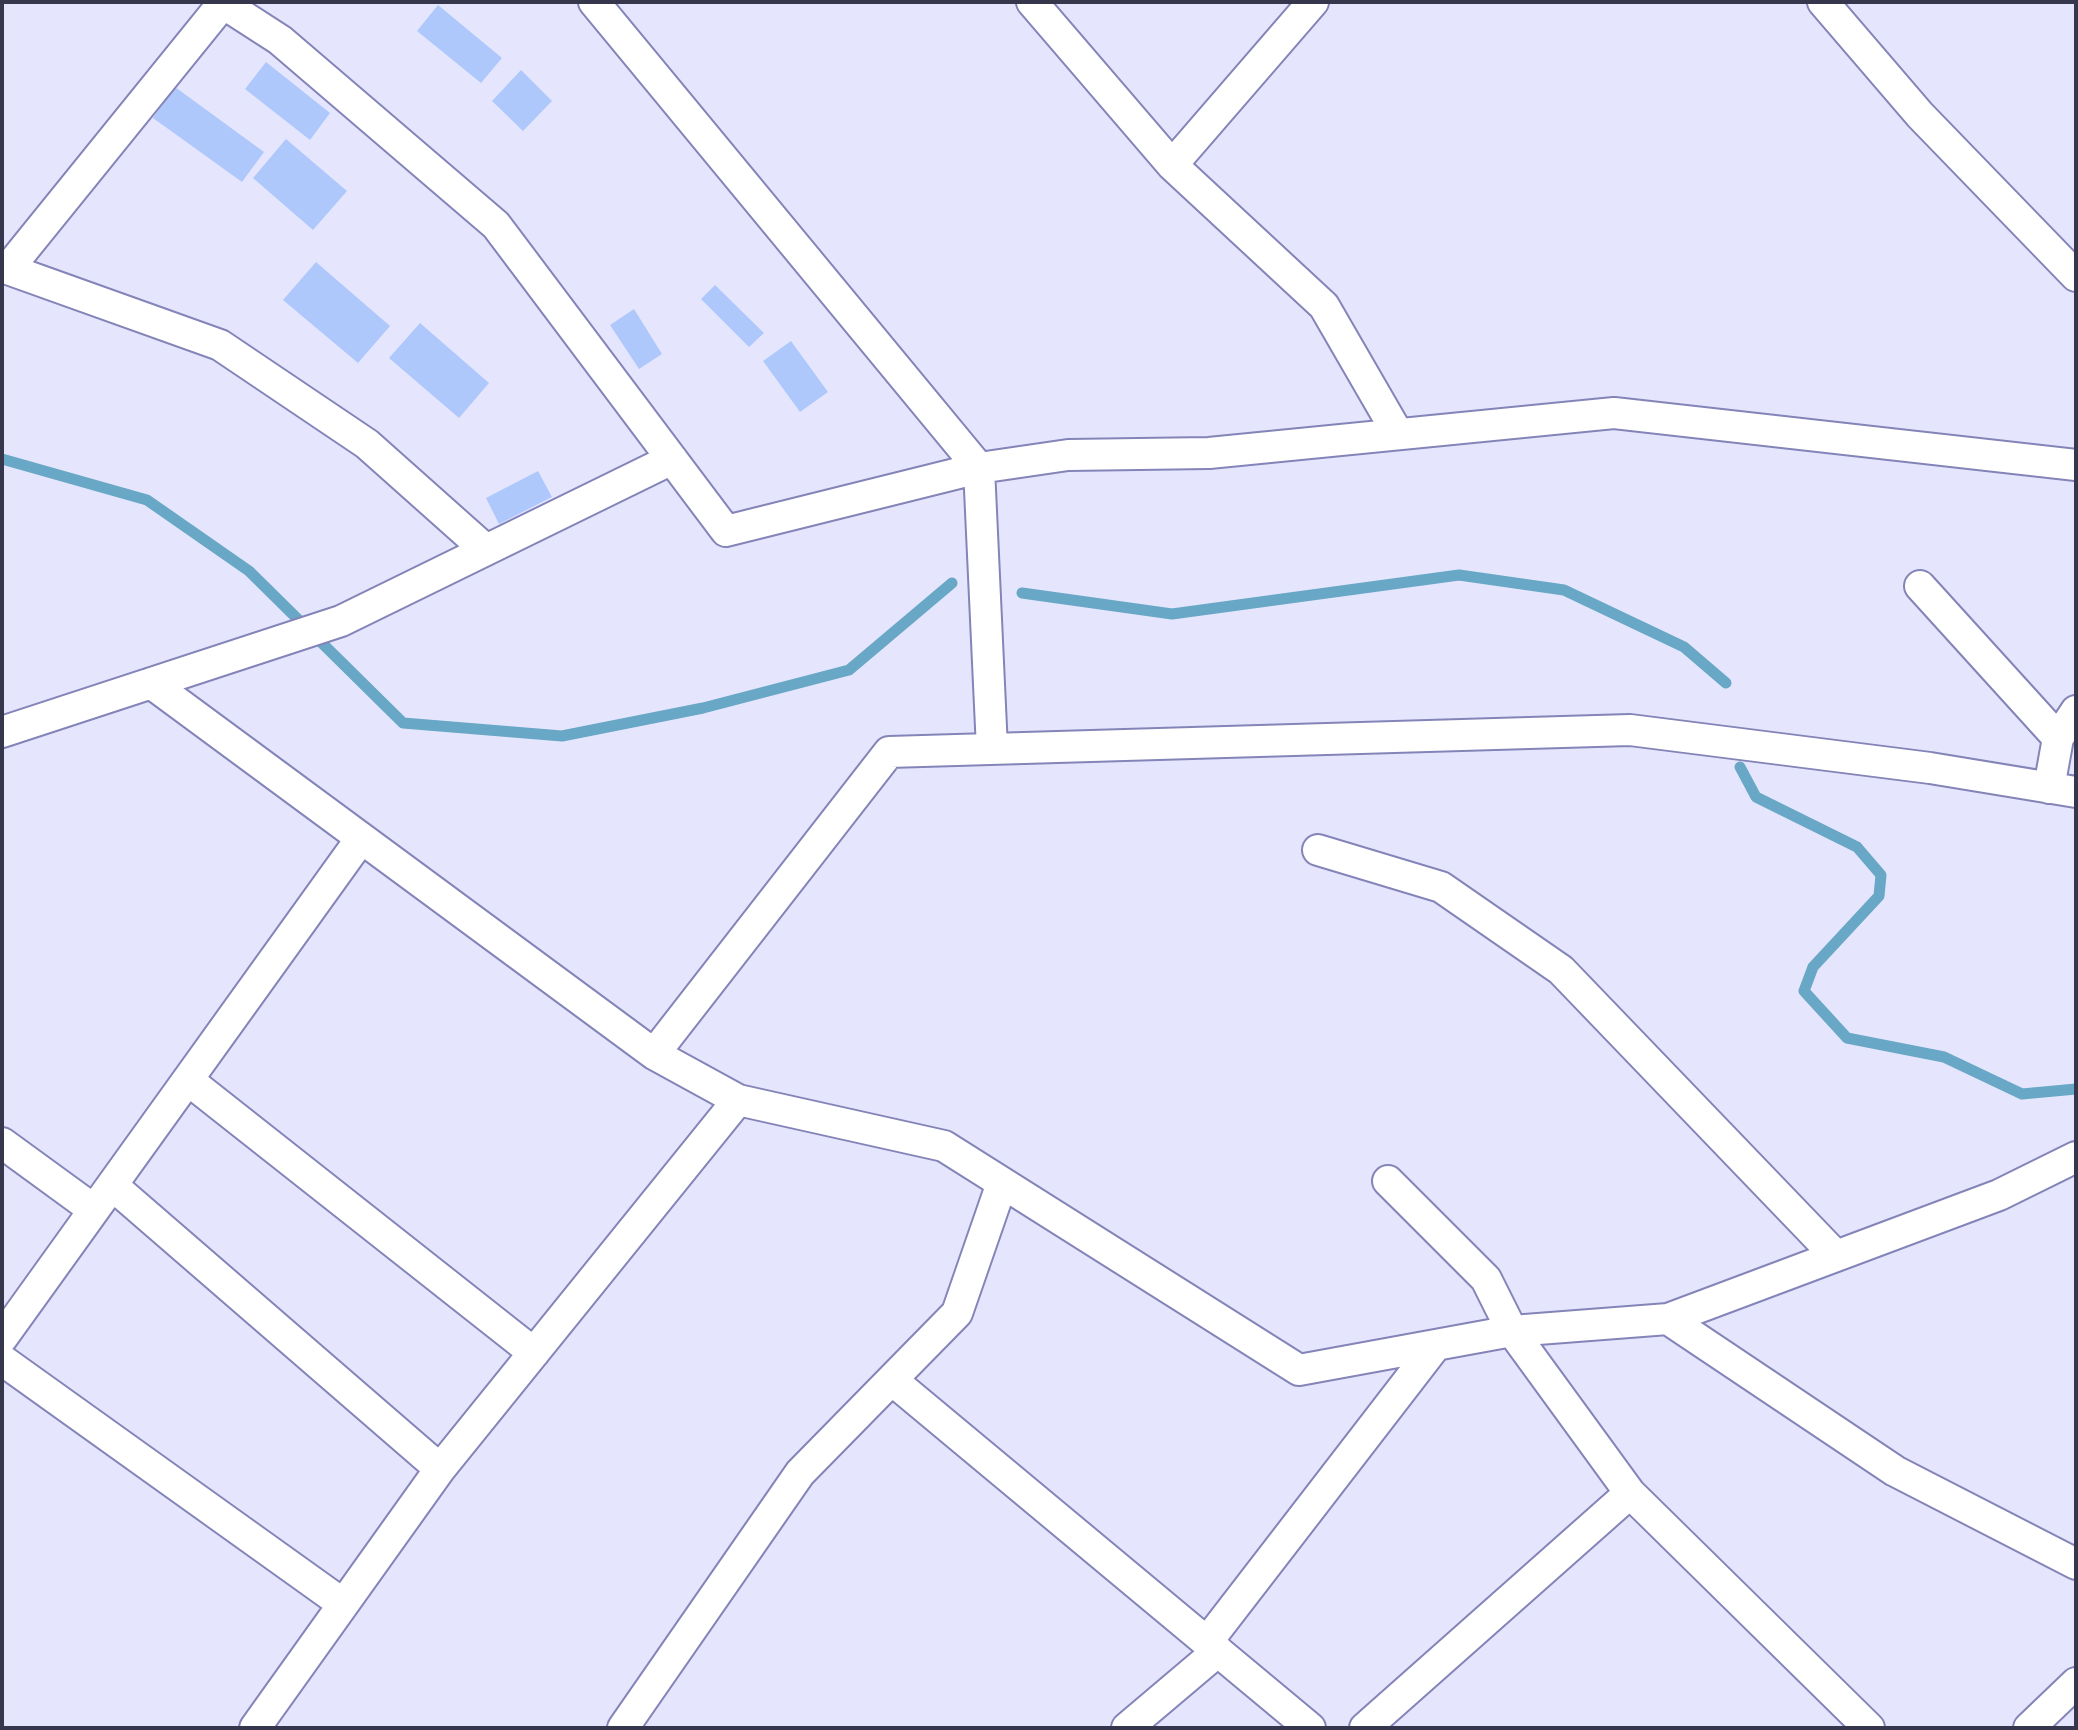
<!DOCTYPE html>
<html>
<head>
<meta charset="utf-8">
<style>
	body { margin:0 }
	#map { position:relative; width:2078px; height:1730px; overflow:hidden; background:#e5e6fd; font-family:Jost,sans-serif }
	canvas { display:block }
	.frame { position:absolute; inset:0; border:4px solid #36364c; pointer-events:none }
</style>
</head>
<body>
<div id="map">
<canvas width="2078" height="1730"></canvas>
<div class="frame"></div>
</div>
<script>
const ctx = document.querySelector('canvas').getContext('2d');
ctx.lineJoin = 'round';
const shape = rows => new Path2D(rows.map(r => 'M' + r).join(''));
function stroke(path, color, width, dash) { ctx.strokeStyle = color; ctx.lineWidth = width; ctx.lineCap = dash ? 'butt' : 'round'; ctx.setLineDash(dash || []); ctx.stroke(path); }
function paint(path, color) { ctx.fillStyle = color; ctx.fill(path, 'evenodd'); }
const stream = shape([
	[2,459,147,500,249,571,403,723,562,736,703,708,849,670,952,583],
	[1022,593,1172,614,1459,575,1564,590,1684,647,1726,683],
	[1740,767,1756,797,1857,847,1881,875,1879,896,1813,967,1804,991,1847,1038,1944,1057,2022,1094,2076,1089]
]);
const building = shape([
	[438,5,502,58,481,83,417,31],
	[266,62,330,113,310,140,245,89],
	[521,70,552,101,523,131,492,101],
	[175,87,264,152,242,182,153,118],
	[286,139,347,191,313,230,253,178],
	[316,262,390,326,358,363,283,300],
	[715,285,764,333,749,347,701,299],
	[634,309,662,354,639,369,610,325],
	[420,323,489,383,459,418,389,358],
	[791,341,828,392,800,412,763,361],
	[538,471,552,497,499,524,486,498]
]);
const minor = shape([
	[221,2,280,40,496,225,726,531,979,468,1068,455,1209,453,1614,413,2076,465],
	[594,2,979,468,992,749],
	[1032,2,1172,165,1324,306,1398,434],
	[1823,2,1920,115,2076,276],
	[1172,165,1313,2],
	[2,267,220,345,367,444,486,550],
	[8,269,224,2],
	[1920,586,2058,738],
	[151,683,654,1054,738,1100,944,1146,1299,1370,1512,1331,1668,1319,1999,1195,2076,1157],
	[2,732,341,621,672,459],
	[2049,788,2058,738,2076,711],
	[1318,850,1441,887,1561,970,1836,1256],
	[654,1054,889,752,1630,730,1930,768,2076,792],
	[188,1080,534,1353],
	[2,1143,94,1210],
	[1388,1181,1486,1279,1512,1331,1630,1493,1869,1728],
	[112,1185,440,1469],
	[1668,1319,1895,1471,2076,1564],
	[2,1338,360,840],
	[2,1360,343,1604],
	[892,1380,1310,1728],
	[1207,1642,1436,1345],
	[255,1728,440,1469,738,1100],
	[623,1728,800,1473,957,1313,1002,1183],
	[1127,1728,1218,1651],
	[1365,1728,1630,1493],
	[2029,1728,2076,1683]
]);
stroke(stream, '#68a7c5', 11);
paint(building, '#aec8fc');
stroke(minor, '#8484b8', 34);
stroke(minor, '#fff', 30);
</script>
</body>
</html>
